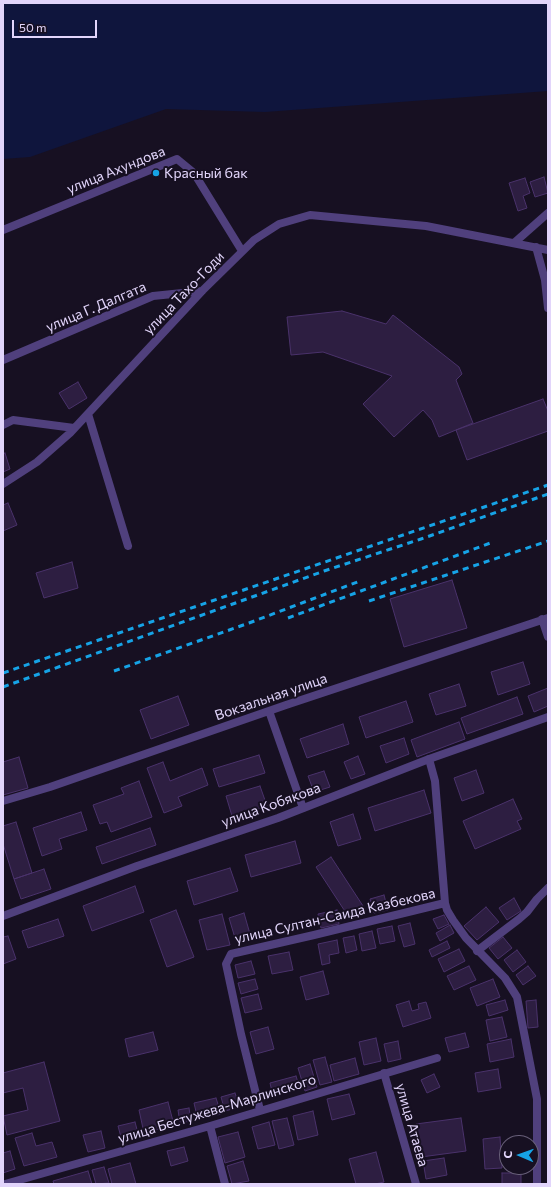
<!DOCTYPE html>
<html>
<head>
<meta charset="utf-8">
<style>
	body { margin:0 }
	#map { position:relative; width:551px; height:1187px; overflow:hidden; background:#171022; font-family:Commissioner,sans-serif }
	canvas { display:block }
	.frame { position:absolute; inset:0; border:4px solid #e2d5fb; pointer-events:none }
	.north { position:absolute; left:499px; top:1135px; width:40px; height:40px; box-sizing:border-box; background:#171022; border:1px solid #685f79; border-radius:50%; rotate:272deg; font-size:11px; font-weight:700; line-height:16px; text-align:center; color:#e2d5fb }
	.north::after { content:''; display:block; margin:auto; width:14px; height:18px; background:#16a3e6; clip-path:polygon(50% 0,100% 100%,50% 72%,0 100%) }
	.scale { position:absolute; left:12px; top:20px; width:85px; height:18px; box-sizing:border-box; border:2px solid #e2d5fb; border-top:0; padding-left:5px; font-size:12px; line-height:14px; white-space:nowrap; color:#e2d5fb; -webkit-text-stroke:3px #171022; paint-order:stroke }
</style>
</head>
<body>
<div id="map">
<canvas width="551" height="1187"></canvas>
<div class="frame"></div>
<div class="north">С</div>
<div class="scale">50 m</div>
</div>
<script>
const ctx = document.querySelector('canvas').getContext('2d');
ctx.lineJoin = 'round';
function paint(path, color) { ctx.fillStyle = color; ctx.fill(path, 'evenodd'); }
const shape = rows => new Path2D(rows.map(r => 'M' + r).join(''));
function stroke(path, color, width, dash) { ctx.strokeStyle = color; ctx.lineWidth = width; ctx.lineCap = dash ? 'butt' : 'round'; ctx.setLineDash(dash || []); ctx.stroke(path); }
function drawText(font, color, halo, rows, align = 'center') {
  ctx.font = font + ' Commissioner,sans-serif'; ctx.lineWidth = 4; ctx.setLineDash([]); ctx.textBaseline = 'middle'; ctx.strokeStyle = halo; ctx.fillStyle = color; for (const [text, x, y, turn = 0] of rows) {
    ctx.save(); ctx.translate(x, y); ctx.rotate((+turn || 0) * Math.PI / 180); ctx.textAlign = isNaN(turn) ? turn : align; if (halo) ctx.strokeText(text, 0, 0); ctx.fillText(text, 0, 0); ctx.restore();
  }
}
const water = shape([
	[3,3,548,3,548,91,265,112,166,109,30,157,3,159]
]);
const building = shape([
	[544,177,548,193,535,197,530,182,544,177],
	[525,178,530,193,523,196,527,208,518,211,509,183,525,178],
	[342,311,386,324,393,315,459,367,462,374,456,380,473,423,439,437,432,420,423,410,394,437,363,404,392,376,323,352,291,355,287,317,342,311],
	[78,382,87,398,69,409,59,393,78,382],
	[543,399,548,411,548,431,467,460,456,430,543,399],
	[5,453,10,469,3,472,3,454,5,453],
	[8,503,17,525,3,531,3,505,8,503],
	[72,562,78,588,44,598,36,573,72,562],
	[452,580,467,628,404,647,390,599,452,580],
	[523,662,530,684,498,695,491,672,523,662],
	[459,684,466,706,436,715,429,694,459,684],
	[548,688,548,706,534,712,528,696,548,688],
	[178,696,189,725,151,739,140,710,178,696],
	[517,697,523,714,467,734,461,718,517,697],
	[406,701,413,722,366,738,359,717,406,701],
	[459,722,465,739,417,757,411,740,459,722],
	[343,724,349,744,307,758,300,739,343,724],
	[404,738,409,754,386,763,380,746,404,738],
	[259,755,265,773,219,787,213,769,259,755],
	[358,756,365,774,351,779,344,762,358,756],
	[19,757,28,788,3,795,3,762,19,757],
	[163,762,170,781,202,768,208,785,178,797,182,806,164,813,147,768,163,762],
	[476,770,484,793,462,801,454,778,476,770],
	[324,771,330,787,314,792,308,776,324,771],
	[139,781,152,817,111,832,107,822,100,824,93,805,124,794,121,788,139,781],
	[260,786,267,806,232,816,226,796,260,786],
	[424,790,431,813,375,831,368,808,424,790],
	[513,799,522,819,517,821,521,829,475,849,463,821,513,799],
	[81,812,87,830,59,839,62,849,42,856,33,828,81,812],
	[353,814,361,839,338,846,330,822,353,814],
	[16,822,32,873,14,879,3,844,3,826,16,822],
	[150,828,156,845,102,864,96,847,150,828],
	[295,841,301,863,251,877,245,855,295,841],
	[331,857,365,909,350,919,316,867,331,857],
	[230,868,238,891,194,905,187,881,230,868],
	[44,869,51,889,21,899,14,879,44,869],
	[135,886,144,912,92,931,83,906,135,886],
	[384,895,388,910,374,913,370,899,384,895],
	[514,898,521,911,507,920,499,908,514,898],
	[486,907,499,922,477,940,464,926,486,907],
	[176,910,194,957,167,967,150,920,176,910],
	[337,910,339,924,321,928,318,914,337,910],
	[244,913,250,934,235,938,229,918,244,913],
	[222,914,230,945,207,950,199,920,222,914],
	[444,915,449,924,438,929,433,919,444,915],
	[58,919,64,936,28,948,22,931,58,919],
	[410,923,415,944,404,947,398,926,410,923],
	[450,925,454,933,440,941,436,933,450,925],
	[392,926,395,941,380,944,377,929,392,926],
	[372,931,376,948,362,951,359,934,372,931],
	[8,936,16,959,3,964,3,937,8,936],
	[354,936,357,950,346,953,343,938,354,936],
	[503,937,512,948,498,959,489,948,503,937],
	[337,940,339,953,329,955,330,963,322,965,318,944,337,940],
	[447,941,450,948,432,957,429,950,447,941],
	[459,949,465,961,444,972,438,959,459,949],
	[517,950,526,962,513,972,504,960,517,950],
	[289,952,293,970,272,974,268,956,289,952],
	[251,961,255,974,238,978,235,965,251,961],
	[469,966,476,980,454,990,447,976,469,966],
	[528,966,536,976,523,985,516,975,528,966],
	[323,971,329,994,306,1000,300,977,323,971],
	[255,979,258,989,241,994,238,983,255,979],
	[493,979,500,997,477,1006,470,988,493,979],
	[258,994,262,1009,245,1013,241,998,258,994],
	[505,1000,508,1010,489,1016,486,1005,505,1000],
	[536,1000,538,1027,528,1028,526,1001,536,1000],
	[409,1001,412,1011,419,1009,418,1004,426,1002,431,1018,403,1027,396,1005,409,1001],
	[502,1017,507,1037,490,1041,486,1020,502,1017],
	[268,1027,274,1049,256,1054,250,1032,268,1027],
	[153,1032,158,1050,129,1057,125,1039,153,1032],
	[465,1033,469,1047,449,1052,445,1038,465,1033],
	[376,1038,381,1061,364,1065,359,1042,376,1038],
	[511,1039,514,1057,490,1062,487,1044,511,1039],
	[398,1041,401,1059,388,1062,384,1044,398,1041],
	[325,1057,332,1082,320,1085,313,1060,325,1057],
	[355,1058,359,1074,334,1081,330,1065,355,1058],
	[44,1062,60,1121,7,1135,3,1116,28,1110,23,1088,3,1093,3,1073,44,1062],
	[310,1064,317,1087,305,1091,298,1068,310,1064],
	[498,1069,501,1088,478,1092,475,1073,498,1069],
	[434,1074,440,1087,427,1093,421,1080,434,1074],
	[296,1076,300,1089,273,1096,270,1083,296,1076],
	[235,1093,240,1107,225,1111,221,1097,235,1093],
	[349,1094,355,1114,332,1120,327,1099,349,1094],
	[216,1098,221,1114,198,1120,194,1103,216,1098],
	[168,1102,174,1125,144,1133,139,1110,168,1102],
	[189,1108,191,1121,180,1123,178,1110,189,1108],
	[313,1111,318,1135,298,1140,293,1116,313,1111],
	[287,1118,294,1145,279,1149,272,1121,287,1118],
	[461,1118,466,1151,421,1157,416,1124,461,1118],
	[135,1122,139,1137,122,1141,118,1126,135,1122],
	[269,1122,275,1145,258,1149,252,1127,269,1122],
	[101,1131,105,1148,88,1152,83,1135,101,1131],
	[238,1132,245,1157,225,1163,218,1137,238,1132],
	[32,1133,36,1146,52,1142,57,1157,24,1166,15,1138,32,1133],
	[500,1137,502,1168,485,1169,483,1139,500,1137],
	[184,1147,188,1161,171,1166,167,1151,184,1147],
	[10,1151,15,1169,3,1173,3,1153,10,1151],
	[376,1152,384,1182,375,1184,356,1184,349,1159,376,1152],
	[444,1158,447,1175,426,1179,423,1161,444,1158],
	[243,1161,249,1181,232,1184,227,1166,243,1161],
	[130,1163,136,1184,112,1184,108,1169,130,1163],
	[104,1167,109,1183,96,1184,92,1170,104,1167],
	[88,1171,92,1184,54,1184,53,1181,88,1171],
	[502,1173,521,1173,521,1184,502,1184,502,1173]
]);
const minor = shape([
	[3,230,177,159,194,173,242,251],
	[514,243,548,213],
	[536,247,545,280,548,308],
	[3,360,153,296,202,291],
	[88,414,128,546],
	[3,425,13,420,74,428],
	[3,484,37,462,70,433,202,291,254,240,279,224,310,215,426,226,548,250],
	[542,619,548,637],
	[269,711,303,808],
	[429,759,435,781,445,903,447,910,453,920,466,938,505,978,517,997,537,1099,537,1184],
	[3,801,50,787,286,705,548,618],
	[477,951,519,919,527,912,537,899,548,888],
	[384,1073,416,1184],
	[260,1110,241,1034,226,964,231,954,314,935,445,903],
	[210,1126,225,1184],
	[5,1184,210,1126,437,1058]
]);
const tertiary = shape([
	[3,916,137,866,278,818,429,759,548,717]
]);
const rail = shape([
	[547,408,548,408],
	[369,601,548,541],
	[288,618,493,542],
	[114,671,249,623,360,581],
	[3,673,548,485],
	[3,687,324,571,421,539,548,494]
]);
const markers = [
	[156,173,4,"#16a3e6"]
];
const streetNames = [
	["улица Ахундова",116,170,-22],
	["улица Тахо-Годи",184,293,-46],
	["улица Г. Далгата",96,307,-23],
	["Вокзальная улица",271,697,-19],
	["улица Кобякова",271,805,-20],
	["улица Султан-Саида Казбекова",335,916,-13],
	["улица Бестужева-Марлинского",217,1109,-17],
	["улица Атаева",412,1125,74]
];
const poiNames = [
	["Красный бак",164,173]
];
paint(water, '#0f153d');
paint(building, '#2d1e41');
stroke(building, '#4a326b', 1);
stroke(minor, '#50407d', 8);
stroke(tertiary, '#50407d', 8);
stroke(rail, '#16a3e6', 3, [6, 5]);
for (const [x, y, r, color] of markers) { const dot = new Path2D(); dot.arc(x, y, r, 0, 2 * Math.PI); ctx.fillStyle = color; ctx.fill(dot); stroke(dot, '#171022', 1.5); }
drawText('14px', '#e2d5fb', '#171022', streetNames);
drawText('14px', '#e2d5fb', '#171022', poiNames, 'left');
</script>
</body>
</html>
